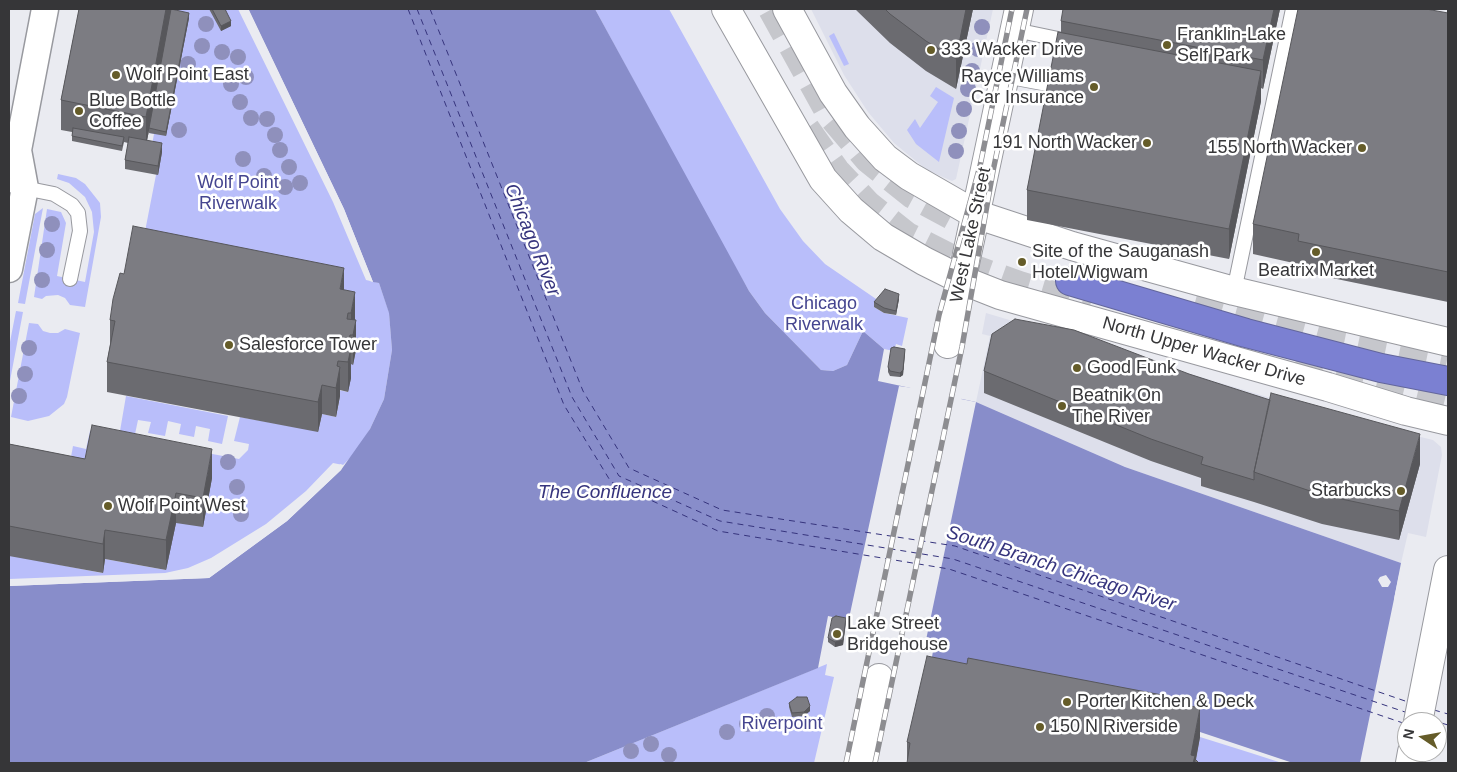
<!DOCTYPE html>
<html>
<head>
<meta charset="utf-8">
<style>
	body { margin:0 }
	#map { position:relative; width:1457px; height:772px; overflow:hidden; background:#eaebf1; font-family:Helvetica,sans-serif }
	canvas { display:block }
	.frame { position:absolute; inset:0; border:10px solid #363638; pointer-events:none }
	.north { position:absolute; left:1397px; top:712px; width:50px; height:50px; box-sizing:border-box; background:#fff; border:1px solid #afafaf; border-radius:50%; rotate:282deg; font-size:14px; font-weight:700; line-height:20px; text-align:center; color:#363638 }
	.north::after { content:''; display:block; margin:auto; width:18px; height:22px; background:#655c29; clip-path:polygon(50% 0,100% 100%,50% 72%,0 100%) }
</style>
</head>
<body>
<div id="map">
<canvas width="1457" height="772"></canvas>
<div class="frame"></div>
<div class="north">N</div>
</div>
<script>
const ctx = document.querySelector('canvas').getContext('2d');
ctx.lineJoin = 'round';
function paint(path, color) { ctx.fillStyle = color; ctx.fill(path, 'evenodd'); }
const shape = rows => new Path2D(rows.map(r => 'M' + r).join(''));
function stroke(path, color, width, dash) { ctx.strokeStyle = color; ctx.lineWidth = width; ctx.lineCap = dash ? 'butt' : 'round'; ctx.setLineDash(dash || []); ctx.stroke(path); }
function drawText(font, color, halo, rows, align = 'center') {
  ctx.font = font + ' Helvetica,sans-serif'; ctx.lineWidth = 5; ctx.setLineDash([]); ctx.textBaseline = 'middle'; ctx.strokeStyle = halo; ctx.fillStyle = color; for (const [text, x, y, turn = 0] of rows) {
    ctx.save(); ctx.translate(x, y); ctx.rotate((+turn || 0) * Math.PI / 180); ctx.textAlign = isNaN(turn) ? turn : align; if (halo) ctx.strokeText(text, 0, 0); ctx.fillText(text, 0, 0); ctx.restore();
  }
}
const built = shape([
	[811,9,993,9,956,179,952,181,927,170,894,143,868,112,844,75],
	[986,313,1311,410,1433,440,1441,447,1442,455,1426,537,1408,533,1401,563,1125,467,976,402,990,336,982,334]
]);
const green = shape([
	[172,9,238,9,333,202,366,280,379,283,389,312,392,350,384,399,370,429,357,451,343,465,333,463,306,491,266,524,211,558,188,568,165,573,9,579,9,555,102,573,105,559,166,570,85,489,71,457,73,446,86,449,90,431,239,459,248,450,249,444,234,441,240,417,318,431,322,414,336,417,340,397,338,390,348,392,350,364,353,364,356,350,140,257,156,175,151,150,154,134,149,133],
	[595,9,669,9,780,209,803,241,825,264,879,301,874,307,884,313,908,318,902,346,896,344,894,351,884,349,863,331,847,365,833,371,821,370,765,313,749,291,719,239],
	[834,33,849,64,844,66,829,36],
	[936,87,954,98,939,162,916,144,907,130,915,119,920,128,938,102,930,96],
	[58,174,76,178,85,184,100,203,101,217,85,307,70,305,65,298,58,295,46,296,42,299,34,297,47,209,61,212,66,223,57,276,85,282,94,232,92,212,85,197,69,183,57,179],
	[43,208,25,304,18,303,35,214],
	[16,311,23,312,9,386,9,347],
	[29,323,38,324,43,331,50,333,58,333,65,329,80,333,67,397,64,404,49,416,28,421,11,417],
	[126,396,228,416,222,444,208,441,210,429,196,426,194,437,179,434,181,424,168,421,165,436,148,433,151,422,138,420,135,434,120,431],
	[827,664,825,675,834,677,814,763,584,763],
	[1200,737,1251,753,1282,763,1195,763]
]);
const water = shape([
	[248,9,595,9,749,291,765,313,821,370,833,371,847,365,863,331,884,349,878,381,976,402,1125,467,1401,563,1394,599,1448,610,1448,763,1293,763,1080,692,931,663,935,639,828,616,818,668,584,763,9,763,9,586,209,578,287,521,341,470,370,429,384,399,392,350,389,313,379,283,373,282,344,209],
	[1386,575,1391,582,1388,587,1382,587,1378,580,1380,577],
	[1407,722,1437,722,1437,752,1407,752]
]);
const pier = shape([
	[246,9,249,10,344,209,373,282,370,281,341,210],
	[899,386,913,388,914,386,962,396,961,399,976,402,926,640,848,623],
	[340,464,343,465,341,470,287,521,209,578,9,586,9,584,208,575,285,519,339,468],
	[1399,575,1401,576,1397,597,1448,608,1448,763,1360,763],
	[1407,722,1437,722,1437,752,1407,752]
]);
const ferry = shape([
	[408,9,564,405,611,482,718,531,949,569,1406,724],
	[417,9,572,397,619,476,720,521,953,559,1405,712],
	[430,9,583,391,629,468,722,510,955,546,1408,702],
	[1434,710,1448,714],
	[1431,720,1448,725],
	[1437,733,1448,737]
]);
const highwayTunnel = shape([
	[772,9,830,114,868,159,913,195,963,222],
	[806,129,836,171,868,205,907,236,969,267,1019,285,1090,306],
	[1197,295,1321,329,1448,355],
	[1295,364,1448,401]
]);
const lane = shape([
	[1015,30,1063,40],
	[1005,76,1053,85],
	[9,185,54,194,72,205,78,213,80,231,70,279],
	[1234,291,1293,9]
]);
const street = shape([
	[9,269,25,188,18,150,45,9]
]);
const secondary = shape([
	[726,9,823,179,851,210,883,237,924,261,962,280,1000,295,1328,387,1406,411,1448,421],
	[787,9,833,93,857,127,885,158,909,176,975,214,1072,246,1234,291,1448,342],
	[948,344,1019,9],
	[1418,722,1448,570],
	[861,763,879,678],
	[1410,763,1412,752]
]);
const highway = shape([
	[1070,281,1246,333,1381,368,1448,381]
]);
const rail = shape([
	[846,763,939,315,980,166,1012,9],
	[875,763,962,347,993,171,1027,9]
]);
const trees = [
	[206,24],
	[982,27],
	[202,46],
	[978,49],
	[222,52],
	[238,57],
	[188,64],
	[972,71],
	[246,77],
	[231,84],
	[968,89],
	[240,102],
	[964,109],
	[251,118],
	[267,119],
	[179,130],
	[959,131],
	[275,135],
	[280,150],
	[956,151],
	[243,159],
	[289,167],
	[264,176],
	[300,183],
	[285,187],
	[52,224],
	[47,250],
	[42,280],
	[29,348],
	[25,374],
	[19,396],
	[228,462],
	[237,487],
	[241,514],
	[767,716],
	[747,724],
	[727,732],
	[651,744],
	[631,751],
	[669,755]
];
const wall = shape([
	[79,9,172,9,189,18,166,136,149,133,149,131,147,140,162,152,158,175,125,169,125,160,128,143,124,142,122,151,72,141,72,132,61,130,61,100],
	[209,9,225,9,231,26,221,31],
	[855,9,973,9,956,89,926,71,890,43],
	[1280,9,1263,89,1261,88,1261,101,1229,259,1027,220,1027,190,1061,33,1061,21],
	[1448,13,1448,302,1298,271,1298,264,1253,254,1253,224],
	[124,274,344,290,355,320,356,350,353,365,351,364,351,378,348,392,340,390,340,396,336,417,322,414,318,432,107,392,107,362,110,345,110,320],
	[899,299,896,315,884,313,874,307,874,302],
	[905,353,903,375,900,377,890,376,888,372,888,367],
	[984,371,1420,464,1399,540,1322,524,1254,502,1201,486,1201,478,1151,461,984,393],
	[9,444,85,459,212,478,203,527,176,523,166,570,105,559,103,573,9,556],
	[846,622,843,645,835,647,828,642,828,638],
	[967,664,1162,700,1200,737,1196,760,907,759,907,742],
	[789,703,810,711,804,716,792,717,789,707]
]);
const shadedWall = shape([
	[166,9,172,9,146,146,146,117],
	[966,9,973,9,956,89,956,59],
	[1274,9,1280,9,1263,89,1263,60],
	[189,13,189,18,166,136,166,132],
	[231,21,231,26,221,31,221,26],
	[1261,71,1261,101,1229,259,1229,229],
	[162,143,162,152,158,175,158,166],
	[344,268,344,298,340,289],
	[355,292,355,322,351,335,351,313],
	[899,294,899,299,896,315,896,311],
	[356,320,356,350,353,365,353,335],
	[350,335,351,378,348,392,348,347],
	[905,349,903,375,900,377,900,373],
	[338,361,338,373,340,367,340,396,336,417,336,388],
	[322,385,322,414,318,432,318,402],
	[1420,434,1420,464,1399,540,1399,511],
	[212,449,212,478,203,527,203,498],
	[176,493,176,523,166,570,166,540],
	[105,530,105,559,103,573,103,544],
	[846,618,843,645,835,647,835,642],
	[810,706,810,711,804,716,804,712],
	[1200,708,1200,737,1195,763,1191,763,1191,755]
]);
const building = shape([
	[79,9,166,9,146,117,61,100,79,9],
	[171,9,189,13,166,132,149,128,171,9],
	[212,9,225,9,231,21,221,26,212,9],
	[885,9,966,9,956,59,926,41,890,14,885,9],
	[1063,9,1274,9,1263,60,1061,21,1063,9],
	[1298,9,1426,9,1448,13,1448,272,1298,241,1299,234,1253,224,1298,9],
	[1058,32,1261,71,1229,229,1027,190,1058,32],
	[73,128,124,137,122,146,72,136,73,128],
	[129,137,162,143,158,166,125,160,129,137],
	[133,226,344,268,340,289,355,292,351,313,348,313,347,319,356,320,353,335,350,335,348,347,351,348,348,362,338,361,337,366,340,367,336,388,322,385,318,402,107,362,115,321,110,320,113,299,120,273,124,274,133,226],
	[885,289,899,294,896,311,884,308,874,302,885,289],
	[1015,319,1074,330,1189,374,1270,400,1254,472,1254,480,1201,464,1203,457,1151,439,984,371,992,334,1015,319],
	[894,347,905,349,903,370,900,373,890,371,888,367,891,348,894,347],
	[1271,393,1420,434,1399,511,1322,495,1254,472,1271,393],
	[92,425,212,449,203,498,176,493,166,540,105,530,103,544,9,526,9,444,85,459,92,425],
	[836,616,846,618,843,640,835,642,828,638,832,618,836,616],
	[927,656,967,664,968,658,1162,695,1161,700,1200,708,1191,755,1195,756,1193,763,907,763,910,743,907,742,927,656],
	[797,697,807,697,810,706,804,712,792,713,789,703,797,697],
	[1195,759,1199,763,1195,763,1195,759]
]);
const markers = [
	[1167,45,5,"#655c29"],
	[931,50,5,"#655c29"],
	[116,75,5,"#655c29"],
	[1094,87,5,"#655c29"],
	[79,111,5,"#655c29"],
	[1147,143,5,"#655c29"],
	[1362,148,5,"#655c29"],
	[1316,252,5,"#655c29"],
	[1022,262,5,"#655c29"],
	[229,345,5,"#655c29"],
	[1077,368,5,"#655c29"],
	[1062,406,5,"#655c29"],
	[1401,491,5,"#655c29"],
	[108,506,5,"#655c29"],
	[837,634,5,"#655c29"],
	[1067,702,5,"#655c29"],
	[1040,727,5,"#655c29"]
];
const poiNames = [
	["Franklin-Lake",1177,35],
	["Self Park",1177,56],
	["333 Wacker Drive",941,50],
	["Wolf Point East",126,75],
	["Rayce Williams",1084,77,"right"],
	["Car Insurance",1084,98,"right"],
	["Blue Bottle",89,101],
	["Coffee",89,122],
	["191 North Wacker",1137,143,"right"],
	["155 North Wacker",1352,148,"right"],
	["Site of the Sauganash",1032,252],
	["Hotel/Wigwam",1032,273],
	["Beatrix Market",1316,271,"center"],
	["Salesforce Tower",239,345],
	["Good Funk",1087,368],
	["Beatnik On",1072,396],
	["The River",1072,417],
	["Starbucks",1391,491,"right"],
	["Wolf Point West",118,506],
	["Lake Street",847,624],
	["Bridgehouse",847,645],
	["Porter Kitchen & Deck",1077,702],
	["150 N Riverside",1050,727]
];
const parkNames = [
	["Wolf Point",238,183],
	["Riverwalk",238,204],
	["Chicago",824,304],
	["Riverwalk",824,325],
	["Riverpoint",782,724]
];
const streetNames = [
	["West Lake Street",971,235,-78],
	["North Upper Wacker Drive",1204,352,16]
];
const waterNames = [
	["Chicago River",532,240,68],
	["The Confluence",605,493],
	["South Branch Chicago River",1061,569,18]
];
paint(built, '#dddfeb');
paint(green, '#b9befa');
paint(water, '#888dca');
paint(pier, '#eaebf1');
stroke(ferry, '#36347d', 1, [6, 5]);
stroke(highwayTunnel, '#c6c7cc', 28, [28, 14]);
stroke(lane, '#98999f', 16);
stroke(street, '#98999f', 29);
stroke(secondary, '#98999f', 30);
stroke(highway, '#63669c', 30);
stroke(lane, '#fff', 14);
stroke(street, '#fff', 26);
stroke(secondary, '#fff', 28);
stroke(highway, '#7b80d2', 28);
stroke(rail, '#8d8d91', 5.5);
stroke(rail, '#fff', 4, [11]);
ctx.fillStyle = '#8f90bc';
for (const [x, y] of trees) { ctx.beginPath(); ctx.arc(x, y, 8, 0, 2 * Math.PI); ctx.fill(); }
paint(wall, '#6b6b70');
paint(shadedWall, '#57575b');
paint(building, '#7c7c82');
stroke(building, '#57575b', 1);
for (const [x, y, r, color] of markers) { const dot = new Path2D(); dot.arc(x, y, r, 0, 2 * Math.PI); ctx.fillStyle = color; ctx.fill(dot); stroke(dot, '#fff', 2); }
drawText('18px', '#363638', '#fff', poiNames, 'left');
drawText('18px', '#454590', '#fff', parkNames);
drawText('18px', '#363638', '#fff', streetNames);
drawText('italic 19px', '#36347d', '#fff', waterNames);
</script>
</body>
</html>
